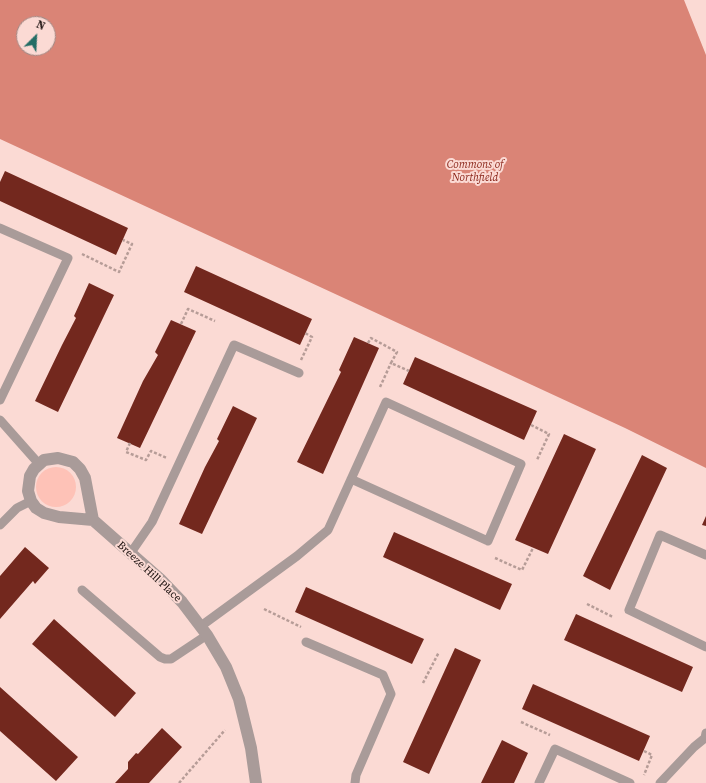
<!DOCTYPE html>
<html>
<head>
<meta charset="utf-8">
<style>
	body { margin:0 }
	#map { position:relative; width:706px; height:783px; overflow:hidden; background:#fbdad4; font-family:"Source Serif 4",serif }
	canvas { display:block }
	.north { position:absolute; left:16px; top:16px; width:40px; height:40px; box-sizing:border-box; background:#fbdad4; border:1px solid #a08884; border-radius:50%; rotate:24deg; font-size:11px; font-weight:700; line-height:16px; text-align:center; color:#180e0c }
	.north::after { content:''; display:block; margin:auto; width:14px; height:18px; background:#236d65; clip-path:polygon(50% 0,100% 100%,50% 72%,0 100%) }
</style>
</head>
<body>
<div id="map">
<canvas width="706" height="783"></canvas>
<div class="north">N</div>
</div>
<script>
const ctx = document.querySelector('canvas').getContext('2d');
ctx.lineJoin = 'round';
function paint(path, color) { ctx.fillStyle = color; ctx.fill(path, 'evenodd'); }
const shape = rows => new Path2D(rows.map(r => 'M' + r).join(''));
function stroke(path, color, width, dash) { ctx.strokeStyle = color; ctx.lineWidth = width; ctx.lineCap = dash ? 'butt' : 'round'; ctx.setLineDash(dash || []); ctx.stroke(path); }
function drawText(font, color, halo, rows, align = 'center') {
  ctx.font = font + ' "Source Serif 4",serif'; ctx.lineWidth = 4; ctx.setLineDash([]); ctx.textBaseline = 'middle'; ctx.strokeStyle = halo; ctx.fillStyle = color; for (const [text, x, y, turn = 0] of rows) {
    ctx.save(); ctx.translate(x, y); ctx.rotate((+turn || 0) * Math.PI / 180); ctx.textAlign = isNaN(turn) ? turn : align; if (halo) ctx.strokeText(text, 0, 0); ctx.fillText(text, 0, 0); ctx.restore();
  }
}
const green = shape([
	'36 487a20 20 0 1 1 40 0a20 20 0 1 1-40 0Z'
]);
const forest = shape([
	[0,0,684,0,706,55,706,468,625,428,0,139],
	[24,24,48,24,48,48,24,48]
]);
const building = shape([
	[5,171,128,228,116,255,0,201,0,182],
	[196,266,312,319,300,345,184,292],
	[89,283,114,295,58,412,35,401,62,345,76,318,74,316],
	[171,320,196,331,140,448,117,438,143,381,158,355,155,352],
	[354,337,379,348,323,474,297,462,341,372,339,370],
	[415,357,537,411,524,440,403,384],
	[233,406,257,418,202,534,179,524,205,467,219,441,217,439],
	[564,434,596,449,548,554,515,540],
	[642,455,667,468,610,590,583,576],
	[706,516,706,526,702,525],
	[394,532,512,584,500,610,383,557],
	[25,547,49,568,35,584,33,581,0,619,0,576],
	[306,587,424,639,412,664,295,612],
	[576,614,693,667,682,692,564,640],
	[54,619,136,693,115,717,32,644],
	[455,648,481,660,429,774,403,762],
	[533,684,650,736,639,761,522,709],
	[0,687,78,757,56,781,0,731],
	[162,728,182,747,149,783,115,783,128,769,128,762,136,753,138,754],
	[502,740,528,753,514,783,481,783]
]);
const path = shape([
	[82,254,119,272,132,244,123,240],
	[181,324,188,309,215,321],
	[368,343,371,338,397,352,391,363,409,371],
	[301,360,312,337,305,333],
	[380,387,391,363],
	[531,425,549,434,537,460],
	[130,443,126,452,146,460,151,451,167,458],
	[495,558,522,570,533,548],
	[587,604,613,617],
	[264,609,301,627],
	[423,683,439,652],
	[521,722,550,735],
	[644,751,652,755,644,775],
	[179,783,225,730]
]);
const lane = shape([
	[0,228,68,258,0,400],
	[0,420,39,464],
	[0,525,17,508,31,501],
	[130,554,152,522,234,345,299,373],
	[706,555,660,535,629,610,706,647],
	[82,590,160,657,165,659,171,659,207,635],
	[201,626,297,556,328,530,386,402,521,464,488,541,351,479],
	[306,642,383,675,391,694,356,775,355,783],
	[539,783,555,749,630,783],
	[660,783,694,747,705,738,706,733]
]);
const street = shape([
	[93,520,59,517,44,513,36,508,31,501,28,491,30,476,34,469,44,460,58,458,73,462,80,469,85,478,93,520,160,579,182,602,207,635,226,667,239,699,251,748,256,783]
]);
const parkNames = [
	["Commons of",475,165],
	["Northfield",475,178]
];
const streetNames = [
	["Breeze Hill Place",149,572,43]
];
paint(green, '#fec2b7');
paint(forest, '#da8476');
paint(building, '#73281e');
stroke(path, '#b69c97', 2.5, [3, 2]);
stroke(lane, '#a99b99', 9);
stroke(street, '#a99b99', 12);
drawText('italic 11px', '#8b261a', '#fbdad4', parkNames);
drawText('11px', '#180e0c', '#fbdad4', streetNames);
</script>
</body>
</html>
